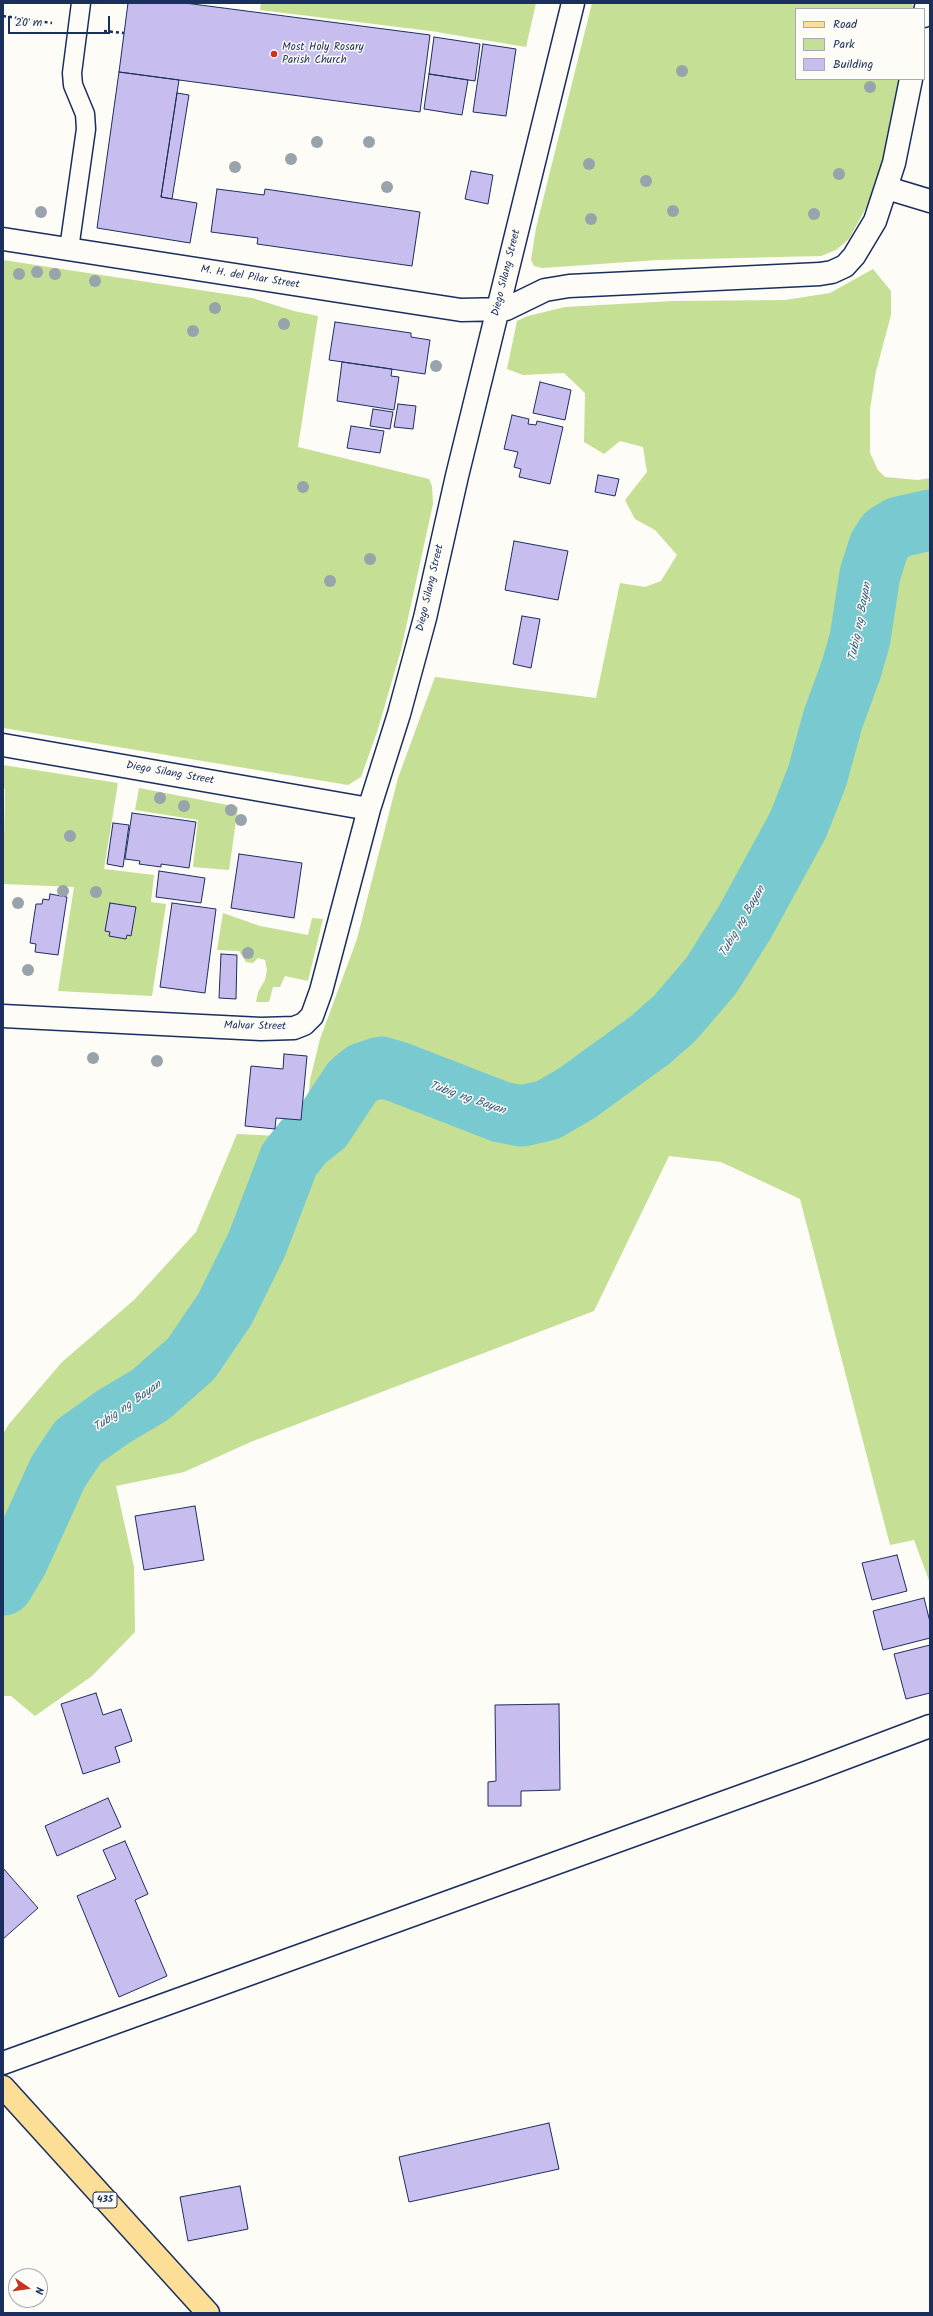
<!DOCTYPE html>
<html>
<head>
<meta charset="utf-8">
<style>
	body { margin:0 }
	#map { position:relative; width:933px; height:2316px; overflow:hidden; background:#fdfcf7; font-family:Kalam,sans-serif }
	canvas { display:block }
	.frame { position:absolute; inset:0; border:4px solid #1b2f5e; pointer-events:none }
	.legend { position:absolute; left:795px; top:8px; width:130px; height:72px; box-sizing:border-box; background:#fdfcf7; border:1px solid #a3aaba; margin:0; padding:5px 7px; list-style:none; font-size:12px; color:#1b2f5e }
	.legend li { display:flex; align-items:center; gap:8px; height:20px }
	.legend b { width:20px; border:1px solid #a3aaba }
	.north { position:absolute; left:8px; top:2268px; width:40px; height:40px; box-sizing:border-box; background:#fdfcf7; border:1px solid #a3aaba; border-radius:50%; rotate:103deg; font-size:11px; font-weight:700; line-height:16px; text-align:center; color:#1b2f5e }
	.north::after { content:''; display:block; margin:auto; width:14px; height:18px; background:#c8321e; clip-path:polygon(50% 0,100% 100%,50% 72%,0 100%) }
	.scale { position:absolute; left:8px; top:16px; width:102px; height:18px; box-sizing:border-box; border:2px solid #1b2f5e; border-top:0; padding-left:5px; font-size:12px; line-height:14px; white-space:nowrap; color:#1b2f5e; -webkit-text-stroke:3px #fdfcf7; paint-order:stroke }
</style>
</head>
<body>
<div id="map">
<canvas width="933" height="2316"></canvas>
<div class="frame"></div>
<ul class="legend">
<li><b style="height:5px;background:#fcde96"></b>Road</li>
<li><b style="height:11px;background:#c5df95"></b>Park</li>
<li><b style="height:11px;background:#c7bdef"></b>Building</li>
</ul>
<div class="north">N</div>
<div class="scale">20 m</div>
</div>
<script>
const ctx = document.querySelector('canvas').getContext('2d');
ctx.lineJoin = 'round';
function paint(path, color) { ctx.fillStyle = color; ctx.fill(path, 'evenodd'); }
const shape = rows => new Path2D(rows.map(r => 'M' + r).join(''));
function stroke(path, color, width, dash) { ctx.strokeStyle = color; ctx.lineWidth = width; ctx.lineCap = dash ? 'butt' : 'round'; ctx.setLineDash(dash || []); ctx.stroke(path); }
function drawText(font, color, halo, rows, align = 'center') {
  ctx.font = font + ' Kalam,sans-serif'; ctx.lineWidth = 3; ctx.setLineDash([]); ctx.textBaseline = 'middle'; ctx.strokeStyle = halo; ctx.fillStyle = color; for (const [text, x, y, turn = 0] of rows) {
    ctx.save(); ctx.translate(x, y); ctx.rotate((+turn || 0) * Math.PI / 180); ctx.textAlign = isNaN(turn) ? turn : align; if (halo) ctx.strokeText(text, 0, 0); ctx.fillText(text, 0, 0); ctx.restore();
  }
}
const green = shape([
	[261,3,536,3,526,47,431,31,260,10],
	[592,3,912,3,914,9,796,9,796,79,902,79,884,162,874,193,849,239,836,250,821,256,657,260,542,268,534,266,531,260,536,228],
	[3,260,252,298,294,311,318,316,298,447,429,479,432,486,433,504,401,650,377,732,361,777,348,785,3,728],
	[873,269,891,291,891,315,876,371,870,409,870,453,878,470,885,477,918,480,930,478,930,1583,914,1540,890,1545,800,1199,721,1162,669,1156,594,1311,253,1441,184,1472,116,1486,134,1567,135,1632,92,1676,35,1716,11,1696,3,1696,3,1434,9,1424,62,1362,134,1300,196,1232,237,1134,280,1136,281,1125,301,1126,307,1115,310,1080,320,1039,357,939,398,778,435,677,596,698,620,583,645,587,661,581,677,555,655,530,635,519,625,500,647,472,643,447,620,441,604,454,584,442,585,393,564,373,523,375,507,369,517,321,528,316,565,307,673,301,785,300,830,293],
	[3,765,118,783,104,869,154,875,151,902,166,904,152,996,58,991,74,887,3,884,5,789,3,788],
	[139,788,238,807,229,870,193,867,198,820,135,810],
	[223,913,260,926,308,935,312,918,323,919,308,981,285,976,280,987,273,987,269,1002,256,1002,258,992,265,980,267,970,265,960,258,958,253,963,246,962,239,951,217,950]
]);
const river = shape([
	[3,1585,18,1560,58,1472,78,1442,113,1417,150,1395,191,1359,225,1309,257,1244,289,1160,304,1141,323,1126,352,1082,363,1073,381,1067,398,1072,501,1112,522,1116,548,1110,577,1093,650,1040,675,1018,711,976,745,922,798,825,817,777,833,719,851,670,860,639,870,574,879,546,886,535,899,527,930,520]
]);
const building = shape([
	[128,3,185,3,430,35,420,112,119,72,128,3],
	[434,37,480,44,475,81,429,74,434,37],
	[483,44,516,49,506,116,473,112,483,44],
	[119,72,179,80,161,197,197,203,190,243,97,228,119,72],
	[429,74,468,80,462,115,424,109,429,74],
	[177,93,189,95,172,199,161,197,177,93],
	[471,171,493,175,488,204,465,199,471,171],
	[217,189,264,195,265,189,420,212,412,266,257,244,258,238,211,232,217,189],
	[335,322,411,333,411,337,430,340,425,374,329,360,335,322],
	[342,362,392,369,391,376,399,377,394,410,337,401,342,362],
	[540,382,571,390,565,420,533,413,540,382],
	[398,404,416,406,413,429,394,427,398,404],
	[373,409,393,412,390,429,370,426,373,409],
	[512,415,529,419,528,424,536,425,537,421,563,427,550,484,519,477,521,469,514,467,518,452,504,449,512,415],
	[351,426,384,431,380,453,347,448,351,426],
	[598,475,619,479,615,496,595,492,598,475],
	[514,541,568,551,558,600,505,590,514,541],
	[522,616,540,619,531,668,513,664,522,616],
	[132,813,196,822,189,868,161,864,161,867,139,864,140,861,125,859,132,813],
	[113,823,129,825,123,867,107,864,113,823],
	[239,854,302,863,294,918,231,908,239,854],
	[159,871,205,878,201,903,156,897,159,871],
	[50,894,67,897,58,955,35,952,36,944,30,943,36,904,42,904,43,899,49,900,50,894],
	[110,903,136,907,131,936,127,935,126,939,109,936,110,932,105,931,110,903],
	[172,903,216,909,205,993,160,987,172,903],
	[221,954,237,955,236,999,219,998,221,954],
	[284,1054,307,1056,301,1120,276,1118,275,1129,245,1126,251,1066,283,1069,284,1054],
	[195,1506,204,1560,144,1570,135,1516,195,1506],
	[897,1555,907,1591,872,1600,862,1563,897,1555],
	[924,1598,930,1622,930,1638,883,1650,873,1611,924,1598],
	[930,1645,930,1693,906,1699,894,1654,930,1645],
	[96,1693,103,1715,121,1709,132,1741,115,1747,120,1762,83,1774,61,1704,96,1693],
	[559,1704,560,1790,521,1791,521,1806,488,1806,488,1782,496,1781,495,1705,559,1704],
	[108,1798,121,1827,57,1856,45,1826,108,1798],
	[125,1841,148,1894,135,1900,167,1976,119,1997,77,1896,116,1879,103,1850,125,1841],
	[3,1868,38,1908,3,1939,3,1868],
	[549,2123,559,2169,409,2202,399,2157,549,2123],
	[240,2186,248,2229,188,2241,180,2197,240,2186]
]);
const path = shape([
	[3,16,52,23],
	[104,31,124,33]
]);
const lane = shape([
	[69,249,86,129,85,114,73,85,72,73,81,3]
]);
const street = shape([
	[924,16,927,3],
	[887,188,930,201],
	[3,239,461,310,506,309,545,290,569,286,820,274,832,272,845,266,854,256,875,221,894,163,911,79],
	[3,745,369,809,399,714,425,618,457,476,573,3],
	[3,1016,261,1029,294,1028,304,1024,312,1016,321,991,369,809],
	[3,2063,808,1772,930,1726]
]);
const primary = shape([
	[3,2087,208,2313]
]);
const trees = [
	[682,71],
	[870,87],
	[317,142],
	[369,142],
	[291,159],
	[589,164],
	[235,167],
	[839,174],
	[646,181],
	[387,187],
	[673,211],
	[41,212],
	[814,214],
	[591,219],
	[37,272],
	[19,274],
	[55,274],
	[95,281],
	[215,308],
	[284,324],
	[193,331],
	[436,366],
	[303,487],
	[370,559],
	[330,581],
	[160,798],
	[184,806],
	[231,810],
	[241,820],
	[70,836],
	[63,891],
	[96,892],
	[18,903],
	[248,953],
	[28,970],
	[93,1058],
	[157,1061]
];
const markers = [
	[274,54,4,"#c8321e"]
];
const shields = [
	[105,2200,24]
];
const shieldNames = [
	["435",105,2200]
];
const poiNames = [
	["Most Holy Rosary",282,48],
	["Parish Church",282,61]
];
const streetNames = [
	["Diego Silang Street",507,273,-76],
	["M. H. del Pilar Street",250,278,9],
	["Diego Silang Street",431,588,-77],
	["Diego Silang Street",170,774,10],
	["Malvar Street",255,1027,1]
];
const waterNames = [
	["Tubig ng Bayan",861,622,-79],
	["Tubig ng Bayan",743,922,-60],
	["Tubig ng Bayan",467,1099,19],
	["Tubig ng Bayan",128,1407,-35]
];
paint(green, '#c5df95');
stroke(river, '#79cad0', 61);
paint(building, '#c7bdef');
stroke(building, '#1b2f5e', 1);
stroke(lane, '#1b2f5e', 21);
stroke(street, '#1b2f5e', 25);
stroke(primary, '#1b2f5e', 25);
stroke(path, '#1b2f5e', 2.5, [3, 3]);
stroke(lane, '#fdfcf7', 18);
stroke(street, '#fdfcf7', 22);
stroke(primary, '#fcde96', 22);
ctx.fillStyle = '#98a3ab';
for (const [x, y] of trees) { ctx.beginPath(); ctx.arc(x, y, 6, 0, 2 * Math.PI); ctx.fill(); }
for (const [x, y, r, color] of markers) { const dot = new Path2D(); dot.arc(x, y, r, 0, 2 * Math.PI); ctx.fillStyle = color; ctx.fill(dot); stroke(dot, '#fdfcf7', 1.5); }
for (const [x, y, w] of shields) { const box = new Path2D(); box.roundRect(x - w / 2, y - 8, w, 16, 3); ctx.fillStyle = '#fdfcf7'; ctx.fill(box); stroke(box, '#1b2f5e', 1); }
drawText('bold 10px', '#1b2f5e', null, shieldNames);
drawText('11px', '#1b2f5e', '#fdfcf7', poiNames, 'left');
drawText('11px', '#1b2f5e', '#fdfcf7', streetNames);
drawText('italic 12px', '#375e80', '#fdfcf7', waterNames);
</script>
</body>
</html>
